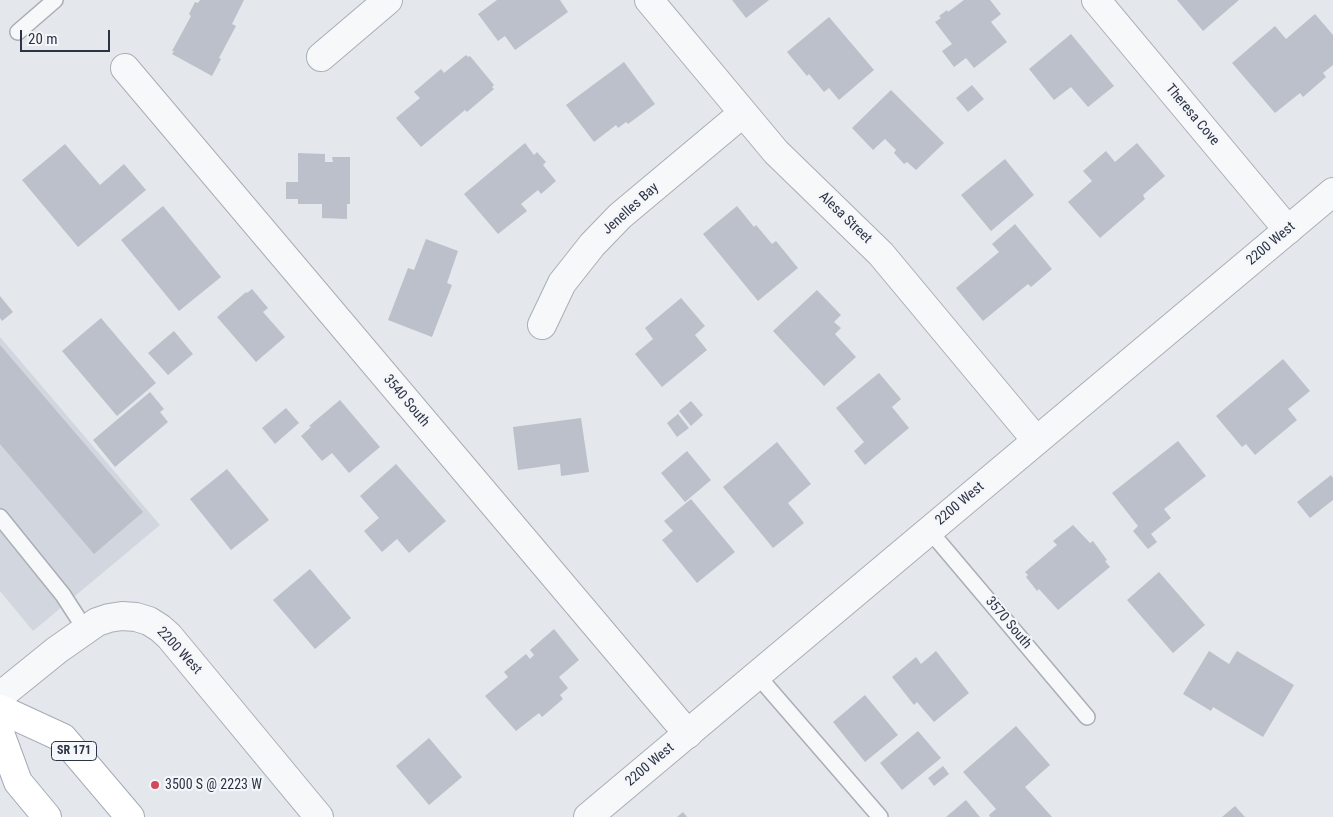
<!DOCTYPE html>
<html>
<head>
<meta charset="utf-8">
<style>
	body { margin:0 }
	#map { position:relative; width:1333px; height:817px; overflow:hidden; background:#e4e7ec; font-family:"Roboto Condensed",sans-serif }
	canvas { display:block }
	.scale { position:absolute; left:20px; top:30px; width:90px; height:22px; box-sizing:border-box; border:2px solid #2b3445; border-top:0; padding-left:6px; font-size:15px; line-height:18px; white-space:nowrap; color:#2b3445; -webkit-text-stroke:4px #f4f6f9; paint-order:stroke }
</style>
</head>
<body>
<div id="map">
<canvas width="1333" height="817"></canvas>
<div class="scale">20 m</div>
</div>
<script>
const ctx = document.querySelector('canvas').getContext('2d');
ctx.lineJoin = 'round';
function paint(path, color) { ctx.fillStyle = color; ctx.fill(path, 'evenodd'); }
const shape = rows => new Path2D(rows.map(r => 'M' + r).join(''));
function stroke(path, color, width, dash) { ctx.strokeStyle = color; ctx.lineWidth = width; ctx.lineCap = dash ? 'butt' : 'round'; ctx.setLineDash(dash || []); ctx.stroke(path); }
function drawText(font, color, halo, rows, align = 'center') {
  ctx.font = font + ' "Roboto Condensed",sans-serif'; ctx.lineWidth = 4.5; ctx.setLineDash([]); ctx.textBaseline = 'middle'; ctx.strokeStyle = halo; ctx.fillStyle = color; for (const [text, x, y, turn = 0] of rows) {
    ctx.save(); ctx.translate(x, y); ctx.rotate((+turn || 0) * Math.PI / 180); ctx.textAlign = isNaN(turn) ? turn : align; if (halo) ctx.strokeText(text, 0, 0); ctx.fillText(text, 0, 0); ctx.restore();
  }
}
const built = shape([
	[0,337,160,525,33,631,0,591]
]);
const building = shape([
	[200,0,244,0,232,24,236,26,219,58,221,59,212,76,172,54,174,51,172,51,191,16,189,14,195,2,198,3],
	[497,0,560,0,568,12,515,50,505,36,498,41,478,14],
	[732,0,769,0,746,18],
	[964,0,990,0,1001,14,991,22,1007,42,974,68,966,58,954,67,942,51,952,44,935,22,941,18,939,16,947,10,948,12],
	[1177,0,1239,0,1203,31],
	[1315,14,1333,35,1333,65,1323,73,1326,77,1303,97,1300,93,1275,113,1232,63,1275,26,1286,39],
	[829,17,874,70,839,100,829,88,824,92,809,74,807,76,787,52],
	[1071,34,1114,86,1088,107,1071,87,1054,100,1029,69],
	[466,55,468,57,470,56,494,85,492,87,494,89,467,112,465,110,421,147,396,118,420,98,414,92,441,69,444,73],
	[624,62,655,104,628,124,626,122,618,128,616,125,594,142,566,105],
	[972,85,984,99,968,112,956,98],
	[891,90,944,143,916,170,907,162,904,164,894,153,896,150,885,139,873,150,852,128],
	[525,143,534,155,537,152,546,162,543,165,556,181,541,194,538,190,521,204,527,211,498,234,464,194],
	[1137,143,1165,176,1143,195,1145,199,1100,238,1068,202,1092,181,1083,171,1106,151,1115,162],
	[65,144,100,185,124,164,146,190,78,247,22,180],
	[298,153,325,154,325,162,333,162,332,157,350,157,350,204,347,204,347,219,322,218,322,204,298,204,298,199,286,199,286,182,298,182],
	[1005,159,1034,195,991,231,961,195],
	[163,206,221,277,179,311,121,240],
	[737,206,754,227,756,225,772,244,776,241,798,268,758,301,703,234],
	[1015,224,1052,269,1031,287,1028,284,983,321,956,288,999,252,992,244],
	[426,239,458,251,447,283,452,285,432,337,388,320,408,268,414,270],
	[252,289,268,308,263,312,285,337,256,362,217,317,246,292,247,293],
	[817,290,841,315,834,322,841,328,835,334,856,357,824,386,773,331],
	[0,296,13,312,2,321,0,318],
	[681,298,705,326,695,335,707,350,662,387,635,354,653,339,645,328],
	[101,318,156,383,117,416,62,351],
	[174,331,193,354,168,375,148,353],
	[0,345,143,512,94,554,0,444],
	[1283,359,1310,391,1288,409,1297,420,1255,455,1246,444,1242,447,1216,416],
	[879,373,901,399,892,407,909,428,865,465,854,451,864,442,836,408],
	[150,392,164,409,160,412,168,422,115,467,93,440],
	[340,400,380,447,349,473,332,453,322,461,301,436,311,427,309,426],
	[691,401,703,415,691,426,679,411],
	[286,408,299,423,275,444,262,428],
	[678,414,689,428,677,437,667,423],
	[581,418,589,472,561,476,560,464,518,470,513,427],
	[1178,441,1206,476,1164,509,1171,518,1151,534,1157,542,1148,549,1133,531,1138,526,1112,493],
	[777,442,811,484,788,503,804,523,773,548,723,487],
	[687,451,711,480,685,502,661,473],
	[396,464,446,521,409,553,397,539,382,552,364,531,379,518,360,496],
	[227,469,269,520,231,550,190,499],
	[1331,475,1333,478,1333,500,1310,518,1297,502],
	[691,499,735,552,697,583,662,540,673,531,664,521],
	[1073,525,1090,543,1093,541,1107,560,1105,561,1110,567,1058,610,1039,589,1037,591,1026,577,1028,575,1025,572,1057,545,1053,541],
	[310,569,351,618,315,649,273,600],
	[1159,572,1205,625,1173,653,1127,600],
	[554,629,579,660,559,677,568,688,560,695,563,699,542,717,539,713,516,731,485,696,508,677,504,672,526,654,530,659,534,655,530,650],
	[936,651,969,693,934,722,917,702,914,705,892,677,916,657,921,664],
	[1209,651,1229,664,1237,651,1294,685,1263,737,1213,707,1211,711,1183,694],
	[865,695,898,735,865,762,833,722],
	[1016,726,1050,765,1025,787,1052,817,990,817,989,815,996,809,963,772],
	[918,731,941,758,902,790,880,763],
	[429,738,462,777,429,805,396,766],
	[943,766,949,774,934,786,928,778],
	[966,800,980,817,946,817],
	[1235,806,1245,817,1222,817],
	[683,812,687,817,677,817]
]);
const service = shape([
	[18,32,55,0],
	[0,517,63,595,85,629],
	[929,530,1087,717],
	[757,675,880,817]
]);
const minor = shape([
	[649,0,776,152,881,254,1036,440],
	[1096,0,1288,230],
	[321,57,388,0],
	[125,68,688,734],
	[542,325,562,283,592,245,620,216,743,113]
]);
const tertiary = shape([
	[0,696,57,650,97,622,109,618,122,616,136,617,149,621,160,628,169,636,319,817],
	[588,817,1333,192]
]);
const primary = shape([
	[0,709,63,738,130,817],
	[0,733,18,782,47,817]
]);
const markers = [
	[155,785,5,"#d1495b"]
];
const shields = [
	[74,751,45]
];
const shieldNames = [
	["SR 171",74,751]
];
const streetNames = [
	["Theresa Cove",1192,115,50],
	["Jenelles Bay",631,209,-42],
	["Alesa Street",845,218,44],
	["2200 West",1271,244,-40],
	["3540 South",406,401,50],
	["2200 West",960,504,-40],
	["3570 South",1008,623,50],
	["2200 West",179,651,47],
	["2200 West",650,765,-40]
];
const poiNames = [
	["3500 S @ 2223 W",165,785]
];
paint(built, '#d2d6de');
paint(building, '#bbc0ca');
stroke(service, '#a9aeb7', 18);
stroke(minor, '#a9aeb7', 30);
stroke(tertiary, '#a9aeb7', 30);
stroke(primary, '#a3abb8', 30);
stroke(service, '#f7f8fa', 15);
stroke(minor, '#f7f8fa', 28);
stroke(tertiary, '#f7f8fa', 28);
stroke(primary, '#fff', 28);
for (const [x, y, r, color] of markers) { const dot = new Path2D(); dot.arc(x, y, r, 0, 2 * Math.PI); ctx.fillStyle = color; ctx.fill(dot); stroke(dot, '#f4f6f9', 2); }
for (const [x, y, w] of shields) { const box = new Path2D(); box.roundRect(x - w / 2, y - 9.5, w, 19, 4); ctx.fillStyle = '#f4f6f9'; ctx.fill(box); stroke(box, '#2b3445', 1); }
drawText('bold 12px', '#2b3445', null, shieldNames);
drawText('14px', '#2b3445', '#f4f6f9', streetNames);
drawText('14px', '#2b3445', '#f4f6f9', poiNames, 'left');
</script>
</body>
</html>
